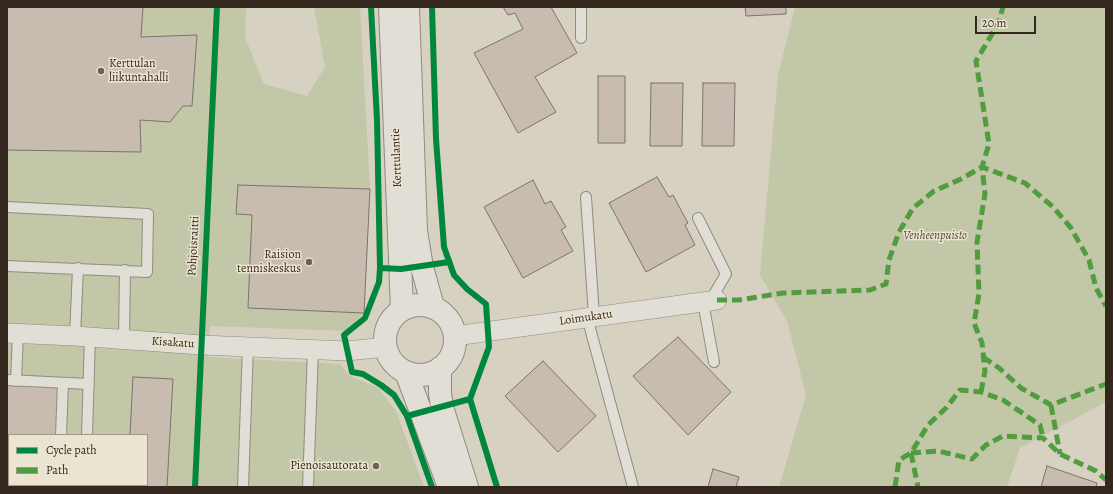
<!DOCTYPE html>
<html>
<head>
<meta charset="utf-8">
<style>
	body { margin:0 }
	#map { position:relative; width:1113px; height:494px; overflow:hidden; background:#d7d1c1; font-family:Alegreya,serif }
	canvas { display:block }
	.frame { position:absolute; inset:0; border:8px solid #34271d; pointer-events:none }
	.legend { position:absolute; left:8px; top:434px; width:140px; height:52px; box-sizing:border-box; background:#ebe4d1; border:1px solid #a29889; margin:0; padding:5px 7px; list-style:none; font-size:12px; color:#34271d }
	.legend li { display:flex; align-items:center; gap:8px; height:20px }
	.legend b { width:20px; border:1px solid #a29889 }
	.scale { position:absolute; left:975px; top:16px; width:61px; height:18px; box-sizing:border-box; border:2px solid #34271d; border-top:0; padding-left:5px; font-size:12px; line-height:14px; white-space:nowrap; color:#34271d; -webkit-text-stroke:3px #ebe4d1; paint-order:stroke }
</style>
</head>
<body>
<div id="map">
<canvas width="1113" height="494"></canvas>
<div class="frame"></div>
<ul class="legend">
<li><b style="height:5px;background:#00873e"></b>Cycle path</li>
<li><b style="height:5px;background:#519c3f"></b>Path</li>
</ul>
<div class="scale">20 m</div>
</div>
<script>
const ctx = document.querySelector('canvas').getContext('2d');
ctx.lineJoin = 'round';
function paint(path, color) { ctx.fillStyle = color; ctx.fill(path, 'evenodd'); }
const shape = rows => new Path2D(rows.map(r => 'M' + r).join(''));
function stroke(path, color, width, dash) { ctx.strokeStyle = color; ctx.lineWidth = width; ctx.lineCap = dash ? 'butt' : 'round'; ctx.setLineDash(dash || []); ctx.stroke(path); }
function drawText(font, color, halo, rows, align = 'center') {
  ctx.font = font + ' Alegreya,serif'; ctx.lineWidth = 3; ctx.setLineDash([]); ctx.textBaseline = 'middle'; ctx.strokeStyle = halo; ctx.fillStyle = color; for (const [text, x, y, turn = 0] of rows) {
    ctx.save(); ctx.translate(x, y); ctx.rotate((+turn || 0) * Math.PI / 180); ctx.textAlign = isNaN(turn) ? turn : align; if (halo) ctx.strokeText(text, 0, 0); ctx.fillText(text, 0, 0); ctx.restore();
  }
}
const green = shape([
	[7,7,246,7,245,37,264,84,307,96,325,67,314,7,360,7,370,189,364,313,345,331,210,326,208,357,340,364,350,376,378,388,396,411,424,487,7,487],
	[9,435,147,435,147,485,9,485],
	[795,7,1106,7,1106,402,1020,448,1007,487,779,487,806,395,787,321,760,275,778,75]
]);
const building = shape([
	[7,7,143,7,141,37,197,35,192,106,183,106,170,122,140,120,141,152,7,150,7,7],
	[503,7,551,7,577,53,535,77,556,112,518,133,474,53,523,29,515,13,508,15,503,7],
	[745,7,786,7,786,14,746,16,745,7],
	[598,76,625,76,625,143,598,143,598,76],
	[651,83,683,83,682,146,650,146,651,83],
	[703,83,735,83,734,146,702,146,703,83],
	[657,177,669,197,673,195,688,223,685,225,695,245,646,272,609,203,657,177],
	[533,180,545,204,551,201,566,227,561,230,573,251,523,278,484,207,533,180],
	[238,185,370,189,364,313,248,308,252,215,236,214,238,185],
	[678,337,731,392,688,435,633,376,678,337],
	[543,361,596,416,558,452,505,396,543,361],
	[133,377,173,379,167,487,127,487,128,485,147,485,147,435,130,435,133,377],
	[7,383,61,385,60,435,9,435,9,485,58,485,58,487,7,487,7,383],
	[1047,466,1097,483,1096,487,1041,487,1047,466],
	[713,469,739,477,736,487,708,487,713,469]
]);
const service = shape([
	[581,7,581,38],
	[586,197,594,316],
	[7,207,148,214,147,272,7,266],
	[698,218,726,274,710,301],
	[703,302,714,362],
	[587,317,633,487],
	[75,336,78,268],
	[124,339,125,270],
	[7,380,89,384],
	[16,381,18,333],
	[61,435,63,383],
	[87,435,90,336],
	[59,487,60,485],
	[85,487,85,485],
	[243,487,248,347],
	[308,487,313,350]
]);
const minor = shape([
	[7,333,75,336,201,345,347,351,386,347],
	[455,336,717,300]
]);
const tertiary = shape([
	[390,7,402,310],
	[408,7,416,231,422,267,433,307],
	'385 340a35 35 0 1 1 70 0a35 35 0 1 1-70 0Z',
	[440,368,440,393,442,407,467,487],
	[406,372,449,487]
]);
const quiet = shape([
	[717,300,739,300,783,293,870,290,886,284,889,260,899,232,913,208,934,191,961,179,982,167,1025,183,1053,207,1071,228,1089,260,1096,288,1106,306],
	[983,357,999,368,1021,388,1051,405,1106,384],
	[981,392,985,371,982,343,974,323,979,294,977,242,985,194,982,167,989,144,976,61,998,24,1003,7],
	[1051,405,1060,454],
	[911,453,938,451,972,459,986,445,1003,436,1043,438,1060,454,1096,471,1106,480],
	[911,453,918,487],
	[895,487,899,460,911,453,928,425,946,408,960,390,981,392,1003,400,1040,425,1043,438]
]);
const cycleway = shape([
	[371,7,377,120,380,268,379,282,365,318,344,335,352,372,363,374,381,385,394,395,407,416,432,487],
	[432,7,436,139,444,247,454,275,467,289,486,304,489,347,470,399,497,487],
	[380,268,401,269,449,262],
	[407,416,470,399],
	[195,487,217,7]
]);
const markers = [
	[101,71,4,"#6d6256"],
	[309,262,4,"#6d6256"],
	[376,466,4,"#6d6256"]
];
const poiNames = [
	["Kerttulan",109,64,"left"],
	["liikuntahalli",109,78,"left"],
	["Raision",301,255],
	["tenniskeskus",301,269],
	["Pienoisautorata",368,466]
];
const streetNames = [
	["Kerttulantie",397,158,-92],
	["Pohjoisraitti",194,246,-87],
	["Loimukatu",586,318,-8],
	["Kisakatu",173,343,4]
];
const parkNames = [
	["Venheenpuisto",935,236]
];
paint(green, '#c2c7a7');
paint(building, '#c8bbaf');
stroke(building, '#7a746b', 1);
stroke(service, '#908b81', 12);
stroke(minor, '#908b81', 20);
stroke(tertiary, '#908b81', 24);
stroke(service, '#e1ded5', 10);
stroke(minor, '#e1ded5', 19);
stroke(tertiary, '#e1ded5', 22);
stroke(quiet, '#519c3f', 5, [10, 5]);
stroke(cycleway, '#00873e', 6);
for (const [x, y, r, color] of markers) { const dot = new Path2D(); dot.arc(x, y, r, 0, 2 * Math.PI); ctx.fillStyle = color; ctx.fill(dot); stroke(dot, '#ebe4d1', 1.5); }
drawText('12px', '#34271d', '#ebe4d1', poiNames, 'right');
drawText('12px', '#34271d', '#ebe4d1', streetNames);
drawText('italic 12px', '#534d3a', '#ebe4d1', parkNames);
</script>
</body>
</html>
